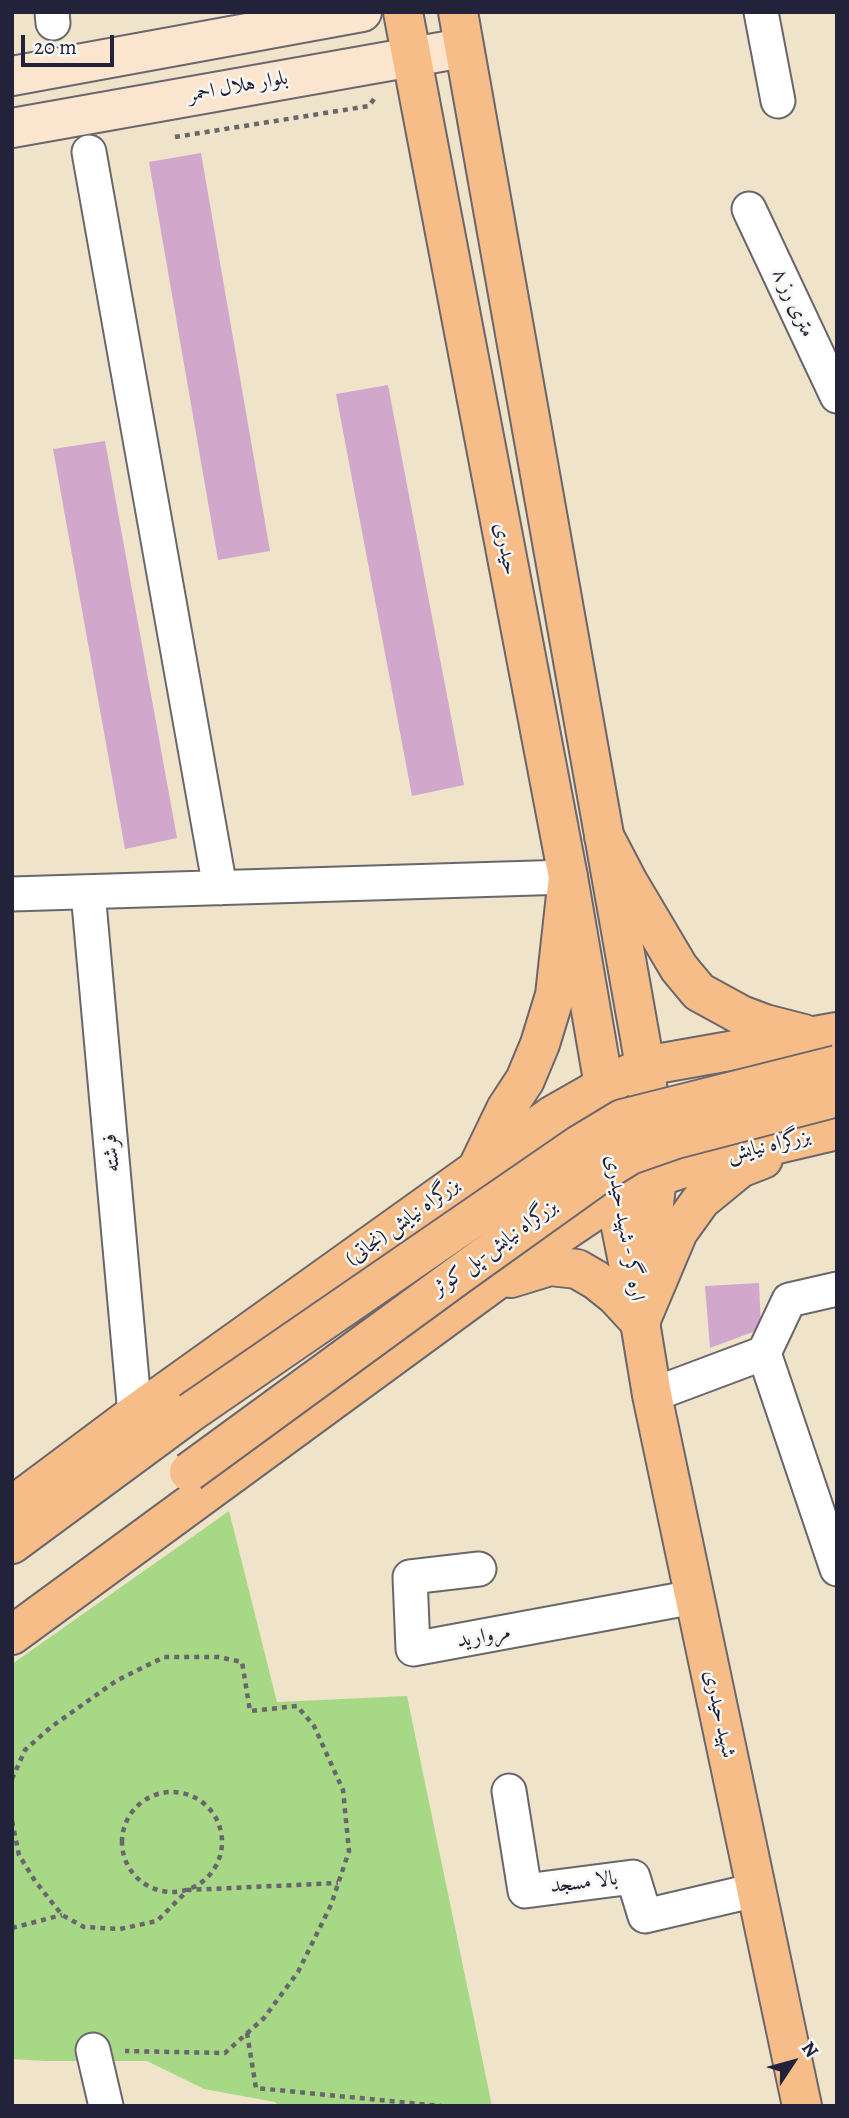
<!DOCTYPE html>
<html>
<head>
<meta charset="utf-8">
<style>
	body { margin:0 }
	#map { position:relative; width:849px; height:2118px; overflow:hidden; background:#efe4c9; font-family:Alegreya,serif }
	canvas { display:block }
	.frame { position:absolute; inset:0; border:14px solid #22223b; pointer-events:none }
	.north { position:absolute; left:758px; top:2027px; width:70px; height:70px; -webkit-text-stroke:5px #f6f6f2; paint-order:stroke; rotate:54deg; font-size:19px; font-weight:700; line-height:28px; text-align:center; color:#22223b }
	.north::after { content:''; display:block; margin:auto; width:24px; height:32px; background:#22223b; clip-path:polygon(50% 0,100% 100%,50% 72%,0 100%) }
	.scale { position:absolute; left:21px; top:35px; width:93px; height:32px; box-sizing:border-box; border:4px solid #22223b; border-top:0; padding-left:9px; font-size:21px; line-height:24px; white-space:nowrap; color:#22223b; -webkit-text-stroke:5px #f6f6f2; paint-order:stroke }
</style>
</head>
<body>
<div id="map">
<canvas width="849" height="2118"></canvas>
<div class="frame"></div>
<div class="north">N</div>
<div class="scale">20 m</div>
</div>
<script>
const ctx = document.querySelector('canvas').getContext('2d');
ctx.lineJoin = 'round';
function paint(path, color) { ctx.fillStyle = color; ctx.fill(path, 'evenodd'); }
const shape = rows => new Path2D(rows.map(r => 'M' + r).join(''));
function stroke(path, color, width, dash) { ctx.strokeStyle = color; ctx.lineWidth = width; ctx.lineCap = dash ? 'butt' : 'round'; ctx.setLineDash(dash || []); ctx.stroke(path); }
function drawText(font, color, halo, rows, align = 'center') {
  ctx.font = font + ' Alegreya,Amiri,serif'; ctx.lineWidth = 5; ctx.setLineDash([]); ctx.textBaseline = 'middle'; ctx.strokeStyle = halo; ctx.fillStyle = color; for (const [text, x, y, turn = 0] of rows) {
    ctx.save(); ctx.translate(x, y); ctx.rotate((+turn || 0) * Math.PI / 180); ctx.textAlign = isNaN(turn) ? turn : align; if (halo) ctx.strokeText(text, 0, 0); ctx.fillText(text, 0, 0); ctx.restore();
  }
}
const green = shape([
	[229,1511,277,1702,407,1696,492,2106,279,2106,275,2102,204,2089,147,2061,45,2061,12,2059,12,1664]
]);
const building = shape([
	[201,153,270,551,218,560,149,162],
	[388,385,464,785,412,796,336,394],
	[105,441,177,838,125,849,53,449],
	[759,1283,761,1329,710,1348,705,1286]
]);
const path = shape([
	[175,137,369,106,374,99],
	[12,1779,25,1750,51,1727,116,1681,164,1657,218,1657,242,1662,250,1711,297,1706,314,1726,343,1790,349,1851,331,1905,298,1972,264,2018,225,2053,125,2051],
	'122 1842a50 50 0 1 1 100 0a50 50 0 1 1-100 0Z',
	[12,1821,19,1855,35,1881,62,1915,84,1927,120,1929,157,1921,188,1890,338,1883],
	[12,1928,62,1915],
	[247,2033,256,2088,441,2106]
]);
const minor = shape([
	[52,12,53,23],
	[761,12,778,101],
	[89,152,220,888],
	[749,209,837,396],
	[88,892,135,1414],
	[12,894,568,877],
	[764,1353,837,1569],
	[652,1395,764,1353,789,1300,837,1289],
	[479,1569,410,1577,413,1649,694,1597],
	[509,1791,525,1891,633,1877,645,1916,756,1890],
	[93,2050,106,2106]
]);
const secondary = shape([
	[12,76,362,12],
	[12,128,463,48]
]);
const primary = shape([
	[403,12,568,877,604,1086,615,1197,640,1322,652,1395,802,2106],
	[458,12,645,1066,657,1177,645,1285]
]);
const trunk = shape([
	[604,836,628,882,679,968,699,992,741,1015,765,1024,804,1034],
	[479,1165,506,1109,525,1080,540,1044,555,995,568,877],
	[511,1278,550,1266,577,1269,596,1280,616,1296,640,1322,678,1232,701,1200,740,1168,763,1159],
	[12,1506,135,1414,553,1115,604,1086,645,1066,837,1032],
	[12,1544,191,1412],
	[12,1635,554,1238,615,1197,657,1177,701,1162,837,1130]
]);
const trunkBridge = shape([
	[191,1412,579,1145,622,1119,837,1065],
	[189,1472,460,1274,604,1171,630,1155,676,1139,837,1097]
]);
const streetNames = [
	["بلوار هلال احمر",238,87,-10],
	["۸ متری رز",793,303,65],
	["حیدری",505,549,79],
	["بزرگراه نیایش",769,1146,-13],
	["فرشته",112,1153,-95],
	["بزرگراه نیایش (نجاتی)",403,1222,-36],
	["اره گر - شهید حیدری",624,1228,80],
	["بزرگراه نیایش-پل کوثر",495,1248,-36],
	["مروارید",484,1637,-10],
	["شهید حیدری",719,1714,78],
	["بالا مسجد",584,1883,-7]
];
paint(green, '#a7d886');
paint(building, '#d1a7cb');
stroke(minor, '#6a666d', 37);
stroke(secondary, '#6a666d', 42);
stroke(primary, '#6a666d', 42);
stroke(trunk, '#6a666d', 42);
stroke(path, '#6a666d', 4.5, [5, 5]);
stroke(minor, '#fff', 33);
stroke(secondary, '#fce5cf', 38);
stroke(primary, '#f7bd88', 38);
stroke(trunk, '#f7bd88', 38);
stroke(trunkBridge, '#6a666d', 42, []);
stroke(trunkBridge, '#f7bd88', 38);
drawText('21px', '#22223b', '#f6f6f2', streetNames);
</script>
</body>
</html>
